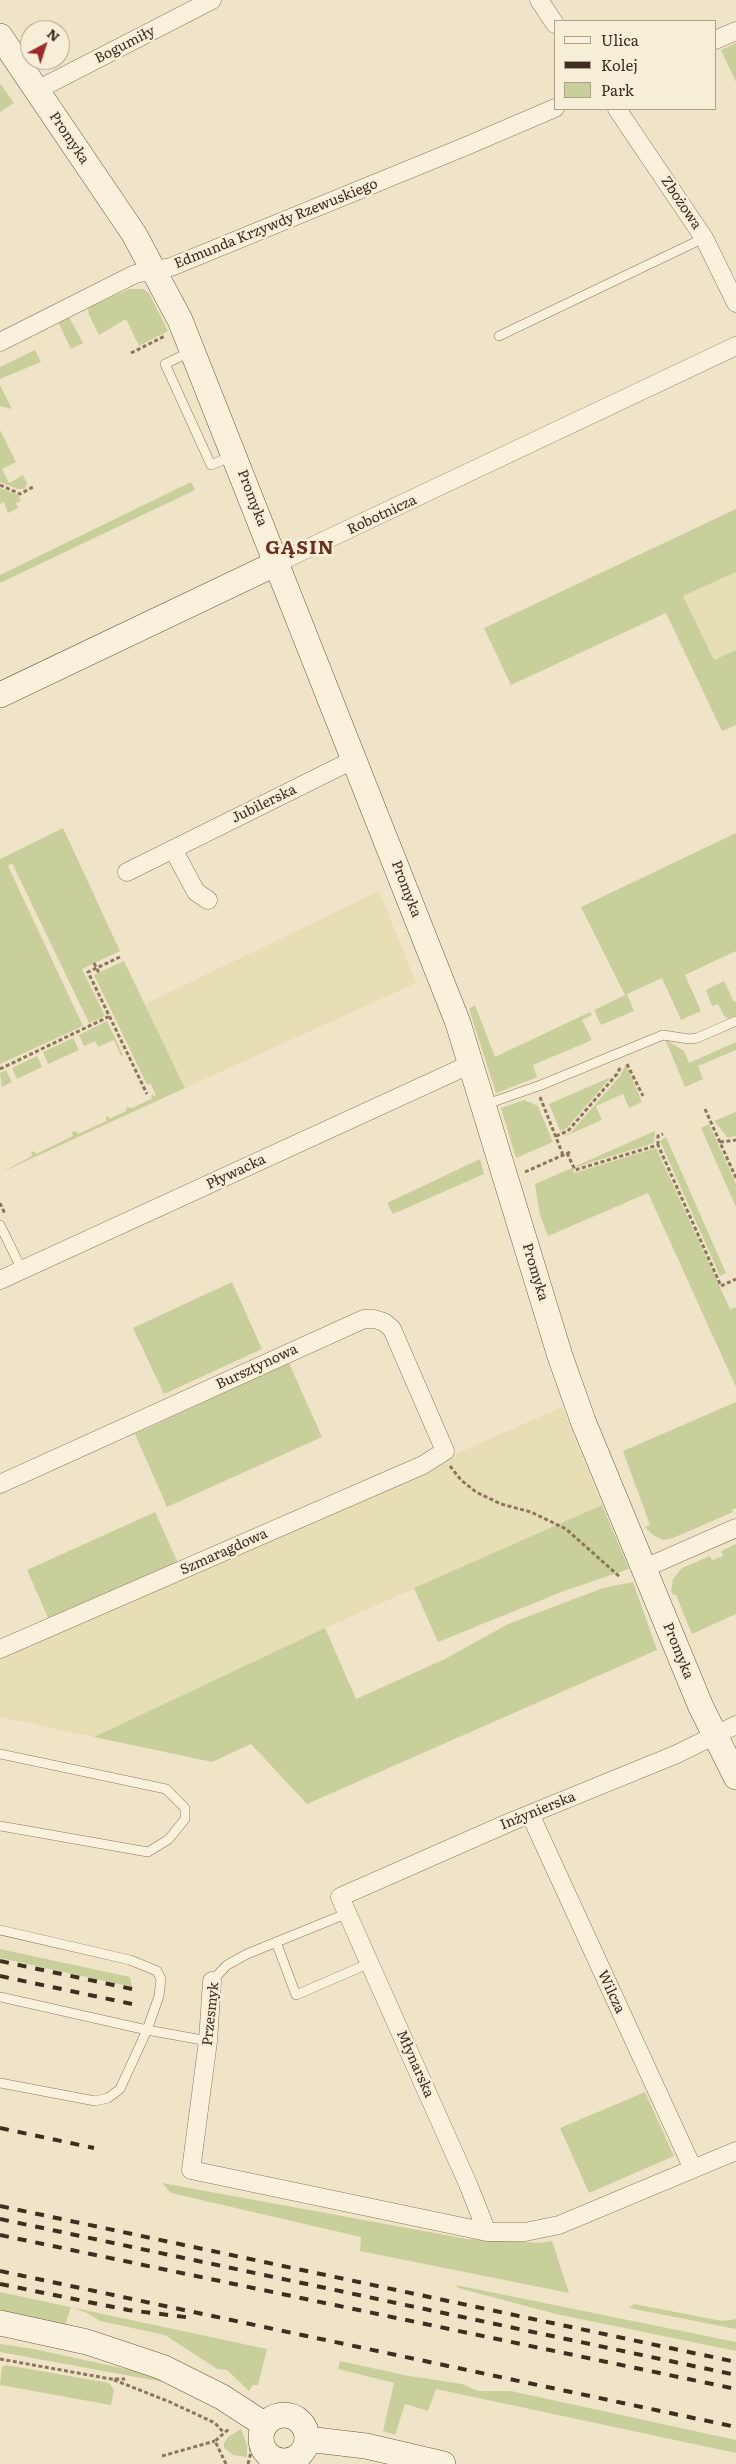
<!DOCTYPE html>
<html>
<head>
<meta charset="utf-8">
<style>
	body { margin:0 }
	#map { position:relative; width:736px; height:2464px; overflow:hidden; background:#f0e4c8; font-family:Literata,serif }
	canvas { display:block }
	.legend { position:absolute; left:554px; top:20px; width:162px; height:90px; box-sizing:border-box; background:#f7eed8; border:1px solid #ada18e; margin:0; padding:6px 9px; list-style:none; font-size:15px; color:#3d2e20 }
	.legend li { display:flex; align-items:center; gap:10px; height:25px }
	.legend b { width:25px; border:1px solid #ada18e }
	.north { position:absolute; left:20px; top:20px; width:50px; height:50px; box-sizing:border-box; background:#f7eed8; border:1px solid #ada18e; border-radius:50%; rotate:40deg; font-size:14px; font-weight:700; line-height:20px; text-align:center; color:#3d2e20 }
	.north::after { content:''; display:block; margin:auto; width:18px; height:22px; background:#9e2a2b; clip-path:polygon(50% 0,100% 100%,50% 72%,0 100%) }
</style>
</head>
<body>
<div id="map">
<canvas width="736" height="2464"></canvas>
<ul class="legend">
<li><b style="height:6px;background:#faf1dc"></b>Ulica</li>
<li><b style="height:6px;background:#3d2e20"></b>Kolej</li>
<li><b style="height:14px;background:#c9cf9b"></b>Park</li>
</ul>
<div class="north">N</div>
</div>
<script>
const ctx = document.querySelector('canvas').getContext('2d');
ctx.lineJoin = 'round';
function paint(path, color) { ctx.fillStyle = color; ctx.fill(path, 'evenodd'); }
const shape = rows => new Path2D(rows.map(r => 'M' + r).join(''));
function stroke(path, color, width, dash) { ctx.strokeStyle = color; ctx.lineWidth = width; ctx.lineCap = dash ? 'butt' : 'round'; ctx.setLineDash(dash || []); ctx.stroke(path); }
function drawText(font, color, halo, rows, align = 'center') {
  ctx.font = font + ' Literata,serif'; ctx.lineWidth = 5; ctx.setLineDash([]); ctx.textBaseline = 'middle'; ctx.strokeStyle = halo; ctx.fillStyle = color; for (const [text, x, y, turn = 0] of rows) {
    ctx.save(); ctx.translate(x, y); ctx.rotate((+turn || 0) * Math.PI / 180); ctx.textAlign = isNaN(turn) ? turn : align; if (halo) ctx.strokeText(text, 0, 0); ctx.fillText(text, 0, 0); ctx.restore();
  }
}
const farmland = shape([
	[736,572,736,650,714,660,683,596],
	[379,891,416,983,185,1088,145,1004],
	[562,1407,602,1505,325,1628,94,1737,0,1717,0,1655]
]);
const green = shape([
	[736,43,736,82,721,50],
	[0,83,14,103,0,112],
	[129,289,143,289,149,293,168,331,139,346,126,319,99,335,89,315,88,308],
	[69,317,83,343,71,349,59,324,60,319],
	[35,350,41,362,0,379,0,367],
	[0,385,12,409,0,406],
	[0,430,16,462,2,469,9,483,23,475,27,483,25,489,17,489,0,482],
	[191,482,195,490,0,583,0,575],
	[0,488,18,495,21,501,16,503,18,508,8,513,4,502,0,504],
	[736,509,736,572,683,596,714,660,736,650,736,725,722,731,666,613,511,685,484,628],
	[63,828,120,951,82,969,105,1016,89,1023,12,863,8,866,83,1026,0,1064,0,859],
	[736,833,736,951,685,975,701,1011,681,1020,662,978,627,994,634,1011,601,1025,594,1010,625,995,581,907],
	[124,961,185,1088,0,1173,32,1156,31,1151,35,1152,36,1154,73,1136,72,1132,75,1131,78,1134,106,1121,106,1117,109,1116,109,1119,126,1111,127,1107,132,1108,151,1099,152,1095,156,1096,151,1084,147,1085,94,975],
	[724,981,734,1002,736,1001,736,1016,729,1019,724,1016,718,1004,712,1006,706,990],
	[475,1005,495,1057,590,1012,592,1015,582,1020,592,1040,533,1065,537,1077,535,1078,496,1093,469,1009],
	[107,1021,123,1055,121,1056,114,1040,98,1047,95,1041,84,1046,79,1035],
	[73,1038,79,1050,48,1064,43,1052],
	[665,1039,684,1051,689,1063,736,1042,736,1050,698,1066,703,1079,685,1087],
	[37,1056,42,1067,17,1079,12,1068],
	[626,1064,642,1102,629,1108,623,1094,596,1106,602,1120,563,1137,571,1132,620,1076],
	[6,1070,12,1082,2,1087,0,1073],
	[611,1077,567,1128,560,1131,549,1104],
	[524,1100,538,1106,553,1142,516,1158,501,1108],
	[736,1112,736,1136,728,1138,714,1121],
	[709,1124,736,1184,736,1207,701,1128],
	[655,1131,654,1143,576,1167,576,1166],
	[666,1137,726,1273,720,1276,660,1141],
	[656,1148,730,1309,736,1307,736,1387,648,1193,548,1236,540,1215,535,1184,572,1168,574,1173],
	[480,1159,484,1174,393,1214,387,1203],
	[232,1282,262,1349,164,1394,133,1328],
	[289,1363,322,1437,167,1507,135,1434],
	[736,1402,736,1508,732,1510,733,1512,673,1538,664,1540,654,1536,645,1527,650,1525,623,1451],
	[602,1505,629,1569,564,1591,438,1642,414,1588],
	[155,1512,178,1563,49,1620,27,1570],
	[736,1544,736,1614,692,1634,676,1595,673,1595,671,1591,673,1579,682,1568,710,1556,712,1560,723,1556,721,1551],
	[633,1582,657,1650,307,1804,251,1744,212,1762,94,1737,325,1628,356,1699,445,1659,508,1624,603,1588],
	[0,1949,130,1977,132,1987,0,1958],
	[645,2092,674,2156,589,2193,560,2128],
	[162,2183,467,2239,540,2243,552,2241,569,2293,360,2251,361,2237,171,2193],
	[456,2285,736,2342,736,2351,556,2314,458,2288],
	[0,2292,267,2349,258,2385,253,2385,249,2391,227,2370,217,2369,165,2335,100,2321,87,2313,71,2307,65,2326,0,2311],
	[634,2304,722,2321,736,2319,736,2329,629,2308],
	[0,2344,34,2349,144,2373,174,2384,0,2352],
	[340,2361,409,2376,462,2384,478,2391,511,2391,736,2440,736,2453,436,2389,428,2411,405,2404,395,2435,383,2431,394,2383,338,2369],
	[6,2365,109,2383,114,2390,111,2405,0,2385,2,2367],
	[241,2429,247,2445,247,2457,233,2455,224,2448,224,2443,228,2437]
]);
const path = shape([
	[131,353,165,336],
	[0,485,20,494,33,487],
	[120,957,88,972,147,1094],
	[94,963,99,973],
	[627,1064,643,1096],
	[0,1069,110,1016],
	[540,1097,563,1155],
	[705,1109,736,1178],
	[556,1136,568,1131,617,1074,621,1066],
	[720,1142,736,1140],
	[658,1145,658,1136,663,1134],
	[567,1153,575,1170,658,1145,721,1286,736,1279],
	[525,1172,570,1152],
	[0,1203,5,1214],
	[450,1466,461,1480,476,1492,501,1504,531,1512,566,1529,620,1577],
	[0,2359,111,2379,125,2379],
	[114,2380,170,2402,215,2423,224,2433],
	[162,2456,215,2441],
	[226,2464,215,2441,230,2428],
	[248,2464,251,2452,250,2441]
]);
const lane = shape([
	[499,336,704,238],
	[190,352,165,364,211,465,232,456],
	[484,1105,541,1085,663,1035,689,1039,697,1038,736,1021],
	[0,1225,22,1270],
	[0,1754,166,1789,185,1808,185,1819,169,1839,148,1852,0,1826],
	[0,1930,130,1960,157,1971,161,1979,159,1996,147,2030,120,2089,108,2098,95,2101,0,2083],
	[276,1942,296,1995,370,1963],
	[212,1981,227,1965,247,1954,348,1913],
	[0,1997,147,2030,208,2041],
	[269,2464,272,2458]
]);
const street = shape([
	[539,0,555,24],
	[715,40,736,31],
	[37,90,212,0],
	[617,109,704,238,736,303],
	[0,342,135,274,171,267,464,147,555,108],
	[277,563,736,346],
	[173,849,196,892,208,900],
	[127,872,355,759],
	[0,1280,471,1064],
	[0,1484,364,1319,374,1319,384,1322,392,1329,445,1451,423,1465,0,1649],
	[645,1568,736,1528],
	[530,1814,693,2169],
	[212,1981,208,2041,191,2170,487,2232,525,2232,559,2225,736,2151],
	[487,2232,468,2184,340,1897,508,1823,677,1754,736,1725]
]);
const secondary = shape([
	[0,36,134,234,180,320,458,1023,560,1356,583,1421,701,1707,736,1777],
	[0,695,277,563],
	[0,2323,87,2342,162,2367,222,2397,265,2425],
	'261 2438a23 23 0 1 1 46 0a23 23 0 1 1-46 0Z',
	[307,2439,366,2446,443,2464]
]);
const rail = shape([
	[0,1961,137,1990],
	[0,1976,132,2004],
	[0,2128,94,2148],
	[0,2206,736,2362],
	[0,2219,736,2375],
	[0,2235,736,2389],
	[0,2271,736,2427],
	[0,2284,128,2310,193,2318]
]);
const streetNames = [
	["Bogumiły",125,45,-27],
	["Promyka",69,138,56],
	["Zbożowa",681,203,56],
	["Edmunda Krzywdy Rzewuskiego",276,224,-22],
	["Promyka",252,498,69],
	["Robotnicza",382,515,-25],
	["Jubilerska",264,804,-26],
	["Promyka",406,889,69],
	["Pływacka",236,1172,-25],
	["Promyka",535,1272,73],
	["Bursztynowa",257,1367,-25],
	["Szmaragdowa",224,1552,-24],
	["Promyka",678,1651,68],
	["Inżynierska",538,1811,-22],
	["Wilcza",611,1992,65],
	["Przesmyk",211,2014,-84],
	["Młynarska",415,2064,66]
];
const districtNames = [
	["GĄSIN",300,548]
];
paint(farmland, '#e6deb5');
paint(green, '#c9cf9b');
stroke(lane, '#8d765c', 10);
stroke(street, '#8d765c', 19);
stroke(secondary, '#6f573f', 26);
stroke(path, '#8d765c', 3, [4, 2.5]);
stroke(lane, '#faf1dc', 9);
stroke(street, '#faf1dc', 18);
stroke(secondary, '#faf1dc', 25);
stroke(rail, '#3d2e20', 4, [9, 9]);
drawText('14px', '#3d2e20', '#f7eed8', streetNames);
ctx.letterSpacing = '1px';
drawText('bold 19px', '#6b2e1e', '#f7eed8', districtNames);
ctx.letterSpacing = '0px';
</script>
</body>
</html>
